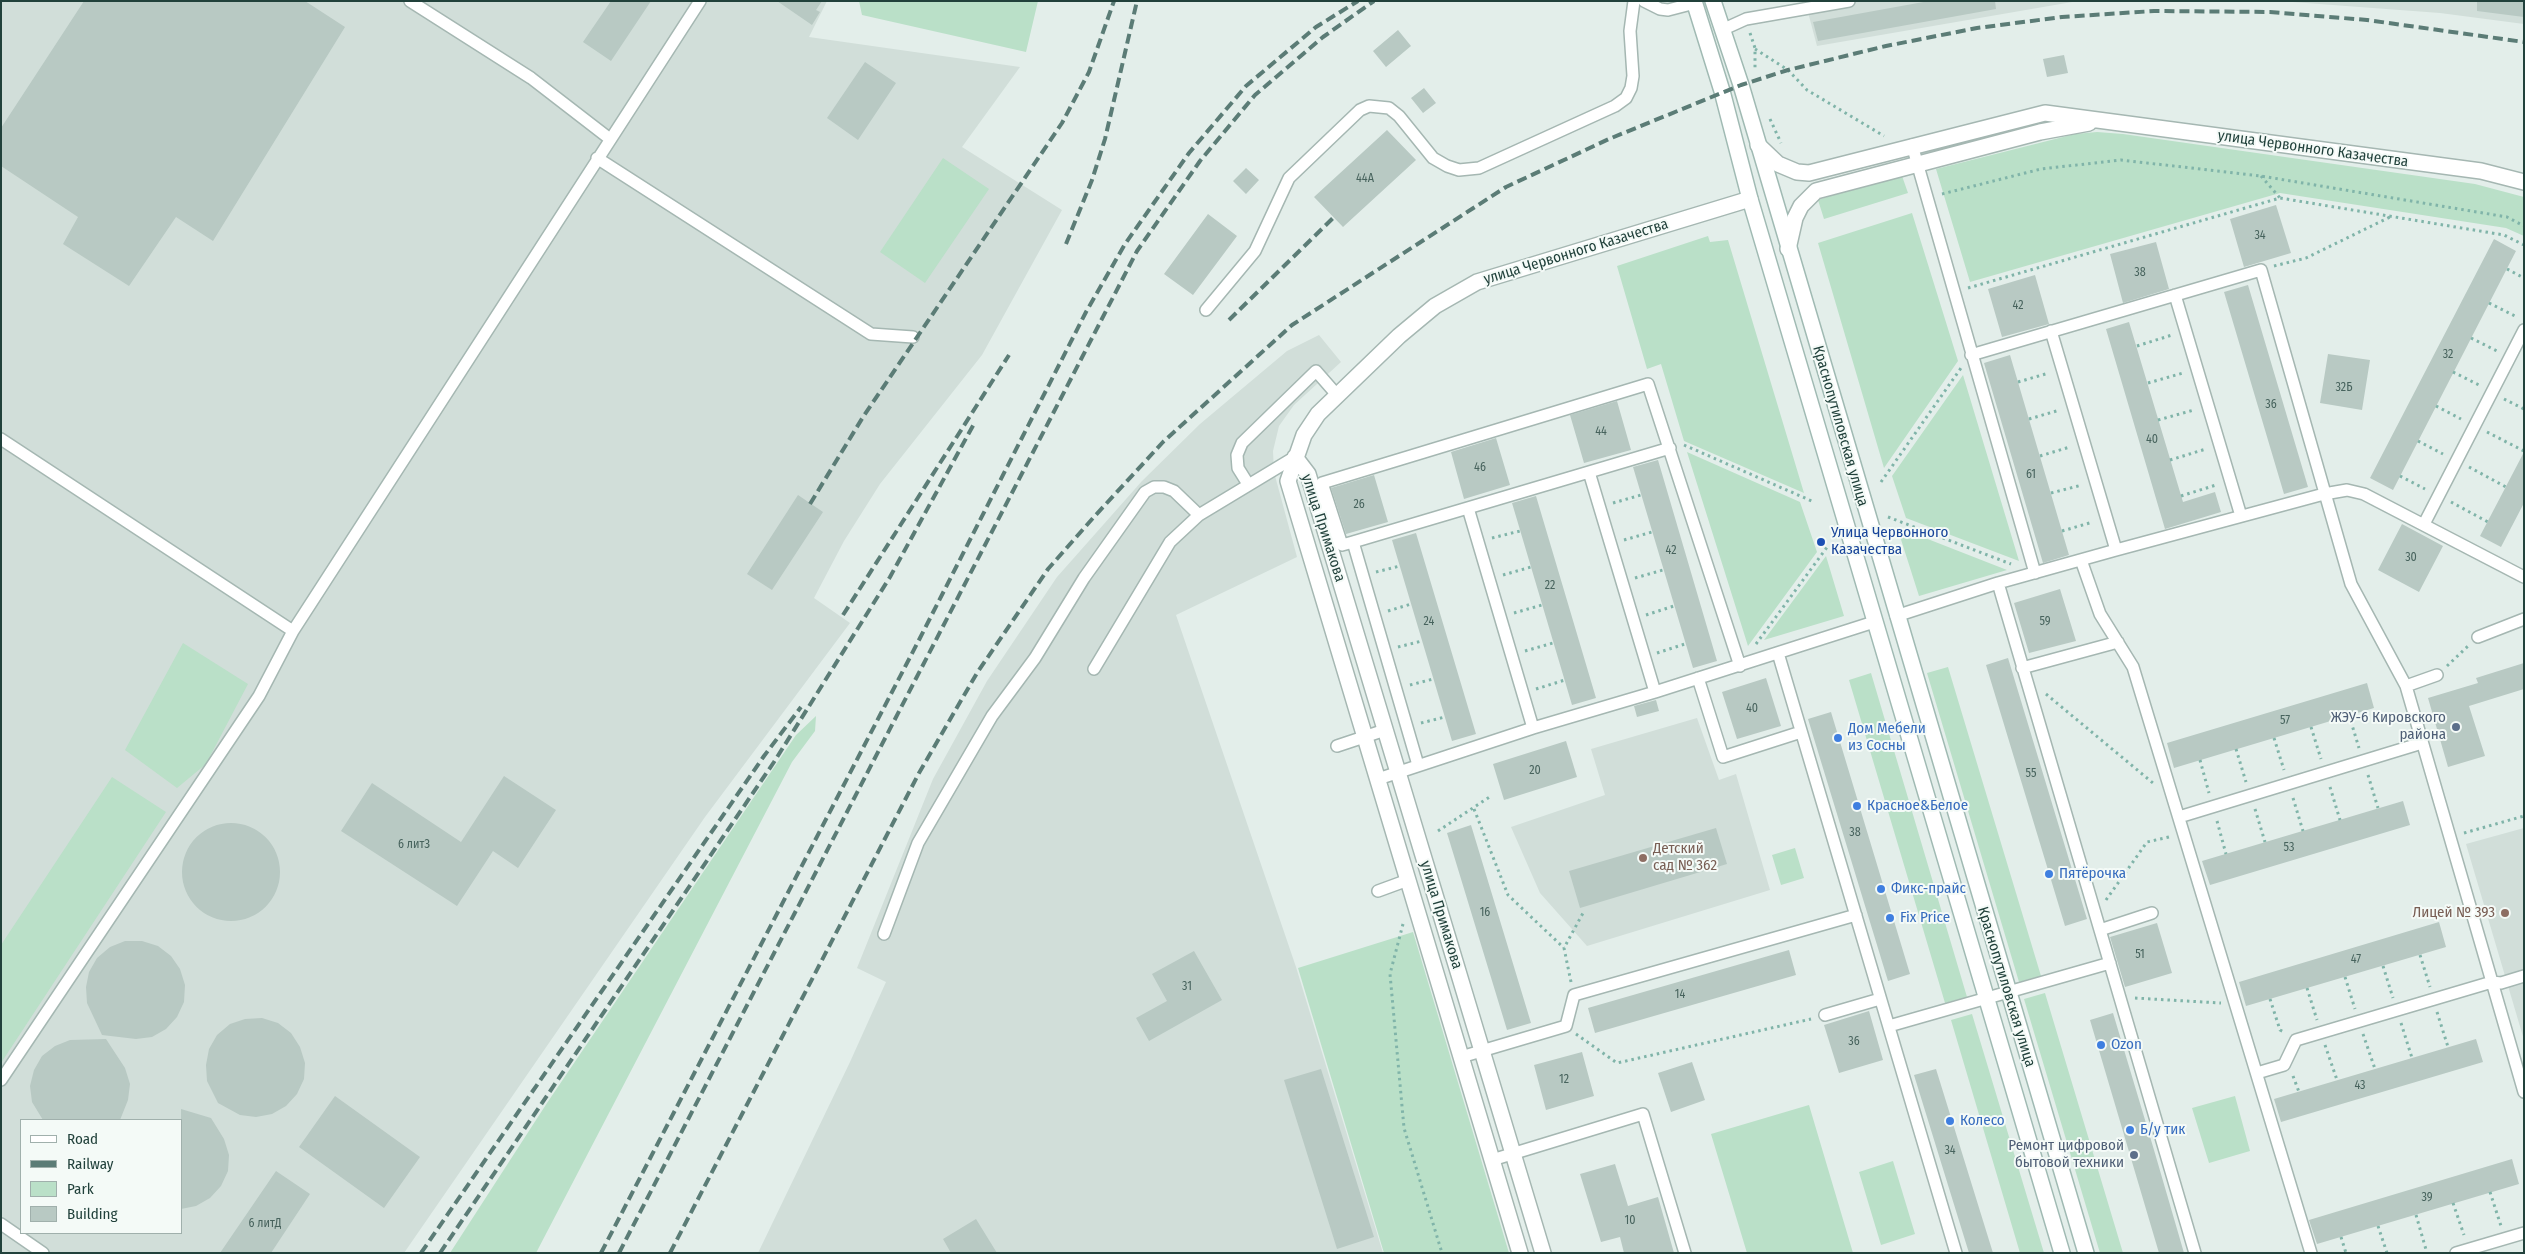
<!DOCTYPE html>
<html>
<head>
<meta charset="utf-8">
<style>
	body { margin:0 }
	#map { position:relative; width:2525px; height:1254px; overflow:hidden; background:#e3eeea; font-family:"Fira Sans Condensed",sans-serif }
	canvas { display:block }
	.frame { position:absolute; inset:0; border:2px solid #21413b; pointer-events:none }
	.legend { position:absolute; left:20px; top:1119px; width:162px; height:115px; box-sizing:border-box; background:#f4faf7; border:1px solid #a0b0ac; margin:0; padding:6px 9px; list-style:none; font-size:15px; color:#21413b }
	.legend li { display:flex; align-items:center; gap:10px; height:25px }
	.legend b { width:25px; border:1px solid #a0b0ac }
</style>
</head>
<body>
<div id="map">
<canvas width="2525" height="1254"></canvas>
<div class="frame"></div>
<ul class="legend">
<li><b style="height:6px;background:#fff"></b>Road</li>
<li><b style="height:6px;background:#5b7c76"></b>Railway</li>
<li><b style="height:14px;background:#bae0c8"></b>Park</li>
<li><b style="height:14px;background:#b8c9c3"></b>Building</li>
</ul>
</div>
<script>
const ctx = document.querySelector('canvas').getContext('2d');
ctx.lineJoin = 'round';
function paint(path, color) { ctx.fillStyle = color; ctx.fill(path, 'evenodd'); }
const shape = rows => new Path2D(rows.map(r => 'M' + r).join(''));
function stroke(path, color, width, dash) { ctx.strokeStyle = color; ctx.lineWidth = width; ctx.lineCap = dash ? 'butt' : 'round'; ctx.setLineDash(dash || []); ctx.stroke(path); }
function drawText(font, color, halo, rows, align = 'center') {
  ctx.font = font + ' "Fira Sans Condensed",sans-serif'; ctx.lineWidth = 4; ctx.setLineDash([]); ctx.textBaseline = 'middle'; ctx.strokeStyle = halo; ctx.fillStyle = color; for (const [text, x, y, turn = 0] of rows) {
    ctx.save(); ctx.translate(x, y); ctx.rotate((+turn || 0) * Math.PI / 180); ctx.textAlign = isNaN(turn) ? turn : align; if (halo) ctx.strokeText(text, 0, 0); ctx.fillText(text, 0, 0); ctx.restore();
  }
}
const built = shape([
	[1,1,827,1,809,37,1020,67,962,147,1062,210,982,355,880,484,844,541,814,598,850,623,705,817,404,1253,1,1253],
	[21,1120,181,1120,181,1233,21,1233],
	[1805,1,2078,1,1817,46],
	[2279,1,2524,1,2524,24,2440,13],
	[1319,335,1341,362,1294,405,1279,426,1273,451,1274,472,1297,557,1176,615,1296,967,1383,1253,758,1253,850,1062,886,982,857,968,933,779,987,681,1057,577,1142,481,1200,424,1287,351],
	[1697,718,1719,780,1736,774,1770,890,1587,946,1540,893,1511,827,1605,795,1591,749],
	[2524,828,2524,1040,2466,844]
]);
const green = shape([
	[859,1,1038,1,1026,52,862,15],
	[2097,132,2123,134,2475,184,2524,197,2524,236,2506,228,2280,193,1970,282,1936,169,2075,134],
	[943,158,989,189,925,283,880,252],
	[1901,173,1908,193,1824,219,1818,200],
	[1912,213,1958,361,1884,468,1818,243],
	[1708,236,1710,242,1728,240,1804,493,1684,441,1661,364,1647,369,1617,266],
	[1963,375,2019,561,1906,518,1892,476],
	[1687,452,1800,502,1817,552,1748,646],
	[1897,527,2007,570,1919,596],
	[1826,556,1844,616,1764,640],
	[183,643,248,684,206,764,177,788,125,750],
	[1948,667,2041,976,2019,982,1927,673],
	[1871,673,1967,997,1945,1003,1849,680],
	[816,716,815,731,792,762,536,1253,450,1253,547,1103,796,735],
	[112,777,166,812,1,1063,1,945],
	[1795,848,1804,878,1781,885,1772,855],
	[1413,932,1509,1253,1384,1253,1298,968],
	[2045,993,2123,1253,2100,1253,2024,999],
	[1972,1014,2044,1253,2020,1253,1951,1020],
	[2235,1096,2250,1151,2209,1163,2192,1108],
	[1809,1105,1853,1253,1747,1253,1711,1134],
	[1893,1161,1915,1234,1881,1245,1859,1172]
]);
const building = shape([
	[84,1,305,1,345,27,213,241,176,217,129,286,63,244,78,217,1,166,1,128],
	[611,1,651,1,611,61,583,42],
	[777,1,822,1,816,10,820,12,812,25],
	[1929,1,1995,1,1996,9,1818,41,1813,22],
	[2477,1,2524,1,2524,17,2477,11],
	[1398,30,1411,46,1386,67,1373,51],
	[2064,55,2068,73,2047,77,2043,59],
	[865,62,896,83,858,140,827,118],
	[1424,88,1436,103,1423,113,1411,98],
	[1387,130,1416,160,1343,227,1314,197],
	[1246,168,1259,180,1246,194,1233,181],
	[2276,205,2291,253,2244,267,2230,219],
	[1208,214,1237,236,1193,295,1164,274],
	[2494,239,2516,251,2393,490,2370,478],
	[2156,242,2169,289,2123,303,2110,254],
	[2035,275,2049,324,2002,337,1988,289],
	[2248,285,2308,487,2284,494,2224,292],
	[2129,322,2183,502,2215,492,2221,512,2165,529,2106,329],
	[2328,354,2370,360,2362,410,2320,403],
	[2010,355,2069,555,2043,563,1984,363],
	[1617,401,1631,450,1584,463,1570,415],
	[1496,438,1510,485,1464,499,1451,452],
	[2524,452,2524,503,2501,547,2480,536],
	[1658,460,1717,661,1693,668,1633,467],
	[1374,475,1388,522,1346,534,1331,488],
	[798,495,823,512,772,590,747,574],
	[1536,496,1596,698,1572,705,1512,503],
	[2402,524,2443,546,2419,592,2378,570],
	[1416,533,1476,734,1452,741,1392,540],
	[2060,589,2076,641,2029,653,2014,603],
	[2008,658,2087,919,2065,926,1986,665],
	[2524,663,2524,689,2469,706,2485,756,2448,767,2428,698,2478,683,2476,678],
	[1766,678,1781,726,1737,739,1722,692],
	[2367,683,2374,708,2174,768,2167,743],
	[1656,700,1659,711,1637,717,1634,706],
	[1831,712,1910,974,1888,981,1808,719],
	[1566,741,1577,777,1504,800,1493,764],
	[504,776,556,810,518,868,493,851,457,906,341,831,372,783,461,842],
	[2403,801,2410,825,2210,885,2202,861],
	'182 872a49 49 0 1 1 98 0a49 49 0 1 1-98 0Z',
	[1471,825,1531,1023,1507,1030,1447,833],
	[1716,828,1727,864,1580,908,1569,871],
	[2439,922,2446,947,2246,1006,2239,982],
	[2157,923,2172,973,2125,987,2110,937],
	[125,941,142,941,158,946,171,956,180,969,185,985,184,1002,177,1017,166,1029,152,1037,136,1039,102,1035,87,1003,86,987,89,972,97,958,110,947],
	[1789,950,1796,975,1595,1033,1588,1008],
	[1194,951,1222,1000,1149,1041,1136,1018,1167,1001,1152,974],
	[1869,1011,1883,1060,1839,1073,1824,1025],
	[2113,1013,2154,1150,2184,1253,2159,1253,2090,1020],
	[262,1018,278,1023,291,1033,300,1047,305,1063,304,1079,297,1094,286,1106,272,1114,256,1117,240,1115,218,1103,207,1081,206,1065,209,1049,217,1035,230,1024,245,1019],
	[106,1039,125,1068,130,1084,128,1100,120,1120,43,1120,32,1102,30,1086,34,1070,42,1056,55,1046,70,1040],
	[2476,1039,2483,1062,2281,1122,2274,1099],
	[1582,1052,1594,1096,1546,1110,1534,1065],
	[1692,1062,1705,1100,1671,1112,1658,1073],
	[1321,1069,1374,1237,1337,1249,1284,1080],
	[1936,1069,1993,1253,1969,1253,1914,1075],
	[335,1096,420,1157,384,1208,299,1147],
	[181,1109,211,1118,224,1139,229,1155,228,1171,221,1186,210,1198,196,1206,181,1209],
	[2512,1159,2519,1184,2317,1244,2309,1220],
	[1615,1164,1628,1206,1658,1197,1674,1253,1624,1253,1620,1237,1601,1242,1580,1174],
	[276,1171,310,1194,271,1253,220,1253],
	[976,1219,997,1253,951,1253,943,1239]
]);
const path = shape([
	[1750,33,1755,48,1755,71],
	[1755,49,1788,70,1807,90,1884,136],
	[1770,119,1781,143],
	[2261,176,2280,198],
	[1942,194,2041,169,2121,160,2261,176,2507,217,2524,226],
	[2274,266,2306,258,2390,217],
	[2507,269,2524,278],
	[1968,288,2280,198,2504,235,2524,245],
	[2489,303,2517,317],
	[2471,338,2497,351],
	[2137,346,2172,335],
	[2453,372,2479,385],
	[2018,382,2049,373],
	[2148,383,2183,373],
	[2504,399,2524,409],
	[2436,406,2461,419],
	[2029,419,2060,410],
	[2158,420,2194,410],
	[2487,432,2524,451],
	[2418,441,2443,454],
	[1684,445,1814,502],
	[2040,456,2070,447],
	[2170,460,2206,449],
	[2469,467,2506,487],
	[2400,476,2425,489],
	[1881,482,1961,368],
	[2051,493,2082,485],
	[2181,496,2216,485],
	[2451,502,2488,522],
	[1613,503,1641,495],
	[1888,517,2011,564],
	[2062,531,2093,522],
	[1492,538,1520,531],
	[1624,540,1652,532],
	[1376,572,1400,566],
	[1503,575,1531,567],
	[1635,578,1663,570],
	[1388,611,1411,604],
	[1514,613,1542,605],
	[1646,615,1674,606],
	[1756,644,1828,546],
	[1398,647,1422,641],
	[1525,651,1553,643],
	[1657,653,1685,644],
	[2447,666,2468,646],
	[1410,685,1433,679],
	[1536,689,1565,680],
	[2046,694,2153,783],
	[2349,715,2359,748],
	[1421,723,1445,717],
	[2311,727,2321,759],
	[2274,738,2284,770],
	[2236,749,2246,782],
	[2200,760,2209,793],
	[2368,775,2378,808],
	[2330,787,2340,820],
	[2293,798,2303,831],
	[1474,809,1508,895,1564,948],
	[2255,809,2265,842],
	[2217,821,2226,854],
	[1438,831,1491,796],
	[2464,833,2524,816],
	[2106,900,2147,842,2169,837],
	[1403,924,1390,974,1404,1128,1442,1253],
	[2420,955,2430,987],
	[2383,966,2393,998],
	[2345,977,2355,1009],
	[1571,982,1564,948,1583,913],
	[2307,988,2317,1020],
	[2135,998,2221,1003],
	[2270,999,2280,1030,2284,1032],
	[2437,1012,2448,1047],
	[2401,1023,2412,1058],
	[1576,1034,1617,1063,1811,1019],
	[2363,1034,2375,1069],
	[2325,1045,2337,1080],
	[2293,1076,2299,1092],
	[2490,1192,2501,1226],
	[2453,1203,2464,1235],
	[2416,1215,2427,1253],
	[2378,1226,2387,1253],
	[2341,1237,2346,1253]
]);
const service = shape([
	[410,1,531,78,610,139],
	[1644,1,1660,9,1668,10,1695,3],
	[1724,29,1746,19,1849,1],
	[1912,145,2035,573],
	[597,158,871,334,913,337],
	[2175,295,2241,516],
	[1206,310,1255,251,1289,178,1360,110,1369,106,1389,108,1399,116,1433,158,1447,166,1459,170,1479,168,1615,106,1626,98,1631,88,1633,76,1630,31,1634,1],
	[2051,331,2116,550],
	[1971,355,2261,270,2351,584,2406,686,2524,1092],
	[1,439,293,631],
	[1589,472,1655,692],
	[1248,484,1238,468,1237,455,1242,443,1316,371,1337,395],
	[1468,508,1533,728],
	[2424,524,2524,330],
	[1353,542,1670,448],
	[2081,560,2100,614,2133,667,2311,1253],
	[1998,583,2195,1253],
	[1896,616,1998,583,2116,550,2324,494,2347,490,2364,494,2524,577],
	[2478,637,2524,619],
	[1778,653,1956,1253],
	[2022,668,2118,642],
	[1094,669,1170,542,1199,515,1295,457],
	[1698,678,1723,757,1801,732],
	[2406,686,2437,675],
	[1337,746,1385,730],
	[1418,765,1353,542,1342,545,1322,483,1648,384,1740,666],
	[1378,779,1533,728,1655,692,1874,622],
	[2179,817,2422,743],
	[1378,891,1408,880],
	[2100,930,2152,913],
	[884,934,918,843,992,716,1035,658,1084,578,1145,492,1154,487,1164,487,1174,491,1199,515],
	[1825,1015,1880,999],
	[1889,1026,2110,963],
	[1461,1057,1566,1026,1574,995,1856,915],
	[2257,1073,2284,1065,2296,1040,2492,982,2501,983,2524,976],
	[1,1080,259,696,293,631,700,1],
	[1492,1160,1643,1114,1685,1253],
	[1,1224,43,1253],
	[2456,1253,2524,1233]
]);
const minor = shape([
	[1758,145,1778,164,1797,172,1809,173,2045,113,2481,171,2524,182],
	[1788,249,1795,218,1801,206,1816,191,2040,132,2089,123],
	[1295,457,1308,474,1543,1253],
	[1520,1253,1288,481,1304,435,1318,414,1399,336,1435,306,1477,282,1750,199]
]);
const secondary = shape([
	[1694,1,1722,91,1750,199,2062,1253],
	[1713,1,1741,85,2086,1253]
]);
const rail = shape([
	[1066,244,1092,180,1105,139,1137,1],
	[1229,320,1334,217],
	[810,504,863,417,1062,123,1089,72,1114,1],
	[843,615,1009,355],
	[421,1253,764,756,801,707],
	[440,1253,774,762,890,577,975,422],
	[601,1253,920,638,1086,312,1125,244,1189,153,1246,86,1316,27,1358,1],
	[619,1253,1137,251,1200,161,1255,95,1323,37,1374,1],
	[670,1253,919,773,977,673,1048,569,1093,518,1163,442,1292,325,1506,187,1609,139,1741,85,1788,70,1886,46,1977,28,2062,17,2154,11,2270,12,2367,20,2524,42]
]);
const markers = [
	[1821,542,5,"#1a4fb4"],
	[2456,727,5,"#5c6f8a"],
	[1838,738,5,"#3f7fe0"],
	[1857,806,5,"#3f7fe0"],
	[1643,858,5,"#8d6e63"],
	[2049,874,5,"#3f7fe0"],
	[1881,889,5,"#3f7fe0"],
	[2505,913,5,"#8d6e63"],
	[1890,918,5,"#3f7fe0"],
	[2101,1045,5,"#3f7fe0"],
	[1950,1121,5,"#3f7fe0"],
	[2130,1130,5,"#3f7fe0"],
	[2134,1155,5,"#5c6f8a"]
];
const numberNames = [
	["44А",1365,179],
	["34",2260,236],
	["38",2140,273],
	["42",2018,306],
	["32",2448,355],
	["32Б",2344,388],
	["36",2271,405],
	["44",1601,432],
	["40",2152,440],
	["46",1480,468],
	["61",2031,475],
	["26",1359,505],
	["42",1671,551],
	["30",2411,558],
	["22",1550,586],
	["24",1429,622],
	["59",2045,622],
	["40",1752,709],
	["57",2285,721],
	["20",1535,771],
	["55",2031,774],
	["38",1855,833],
	["6 литЗ",414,845],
	["53",2289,848],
	["16",1485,913],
	["51",2140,955],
	["47",2356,960],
	["31",1187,987],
	["14",1680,995],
	["36",1854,1042],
	["12",1564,1080],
	["43",2360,1086],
	["34",1950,1151],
	["39",2427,1198],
	["10",1630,1221],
	["6 литД",265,1224]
];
const streetNames = [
	["улица Червонного Казачества",2313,149,8],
	["улица Червонного Казачества",1576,252,-17],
	["Краснопутиловская улица",1840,426,74],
	["улица Примакова",1323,528,72],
	["улица Примакова",1441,915,73],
	["Краснопутиловская улица",2006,987,73]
];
const transitNames = [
	["Улица Червонного",1831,533],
	["Казачества",1831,550]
];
const serviceNames = [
	["ЖЭУ-6 Кировского",2446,718],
	["района",2446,735],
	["Ремонт цифровой",2124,1146],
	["бытовой техники",2124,1163]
];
const shopNames = [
	["Дом Мебели",1848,729],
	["из Сосны",1848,746],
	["Красное&Белое",1867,806],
	["Пятёрочка",2059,874],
	["Фикс-прайс",1891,889],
	["Fix Price",1900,918],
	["Ozon",2111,1045],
	["Колесо",1960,1121],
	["Б/у тик",2140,1130]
];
const educationNames = [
	["Детский",1653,849],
	["сад № 362",1653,866],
	["Лицей № 393",2495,913,"right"]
];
paint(built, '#d1ded9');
paint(green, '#bae0c8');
paint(building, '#b8c9c3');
stroke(service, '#a5b7b2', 14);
stroke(minor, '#a5b7b2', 18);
stroke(secondary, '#a0bab3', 18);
stroke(path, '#80b4a9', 3, [2.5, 4]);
stroke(service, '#fff', 11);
stroke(minor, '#fff', 15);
stroke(secondary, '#fff', 15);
stroke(rail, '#5b7c76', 4, [10, 5]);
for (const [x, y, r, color] of markers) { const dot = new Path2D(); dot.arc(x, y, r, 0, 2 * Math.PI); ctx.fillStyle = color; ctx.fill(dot); stroke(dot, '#f4faf7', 2); }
drawText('12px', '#47635d', null, numberNames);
drawText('15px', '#21413b', '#f4faf7', streetNames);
drawText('15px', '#164399', '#f4faf7', transitNames, 'left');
drawText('15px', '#4e5e75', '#f4faf7', serviceNames, 'right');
drawText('15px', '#366cbe', '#f4faf7', shopNames, 'left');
drawText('15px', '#785e54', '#f4faf7', educationNames, 'left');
</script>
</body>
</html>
